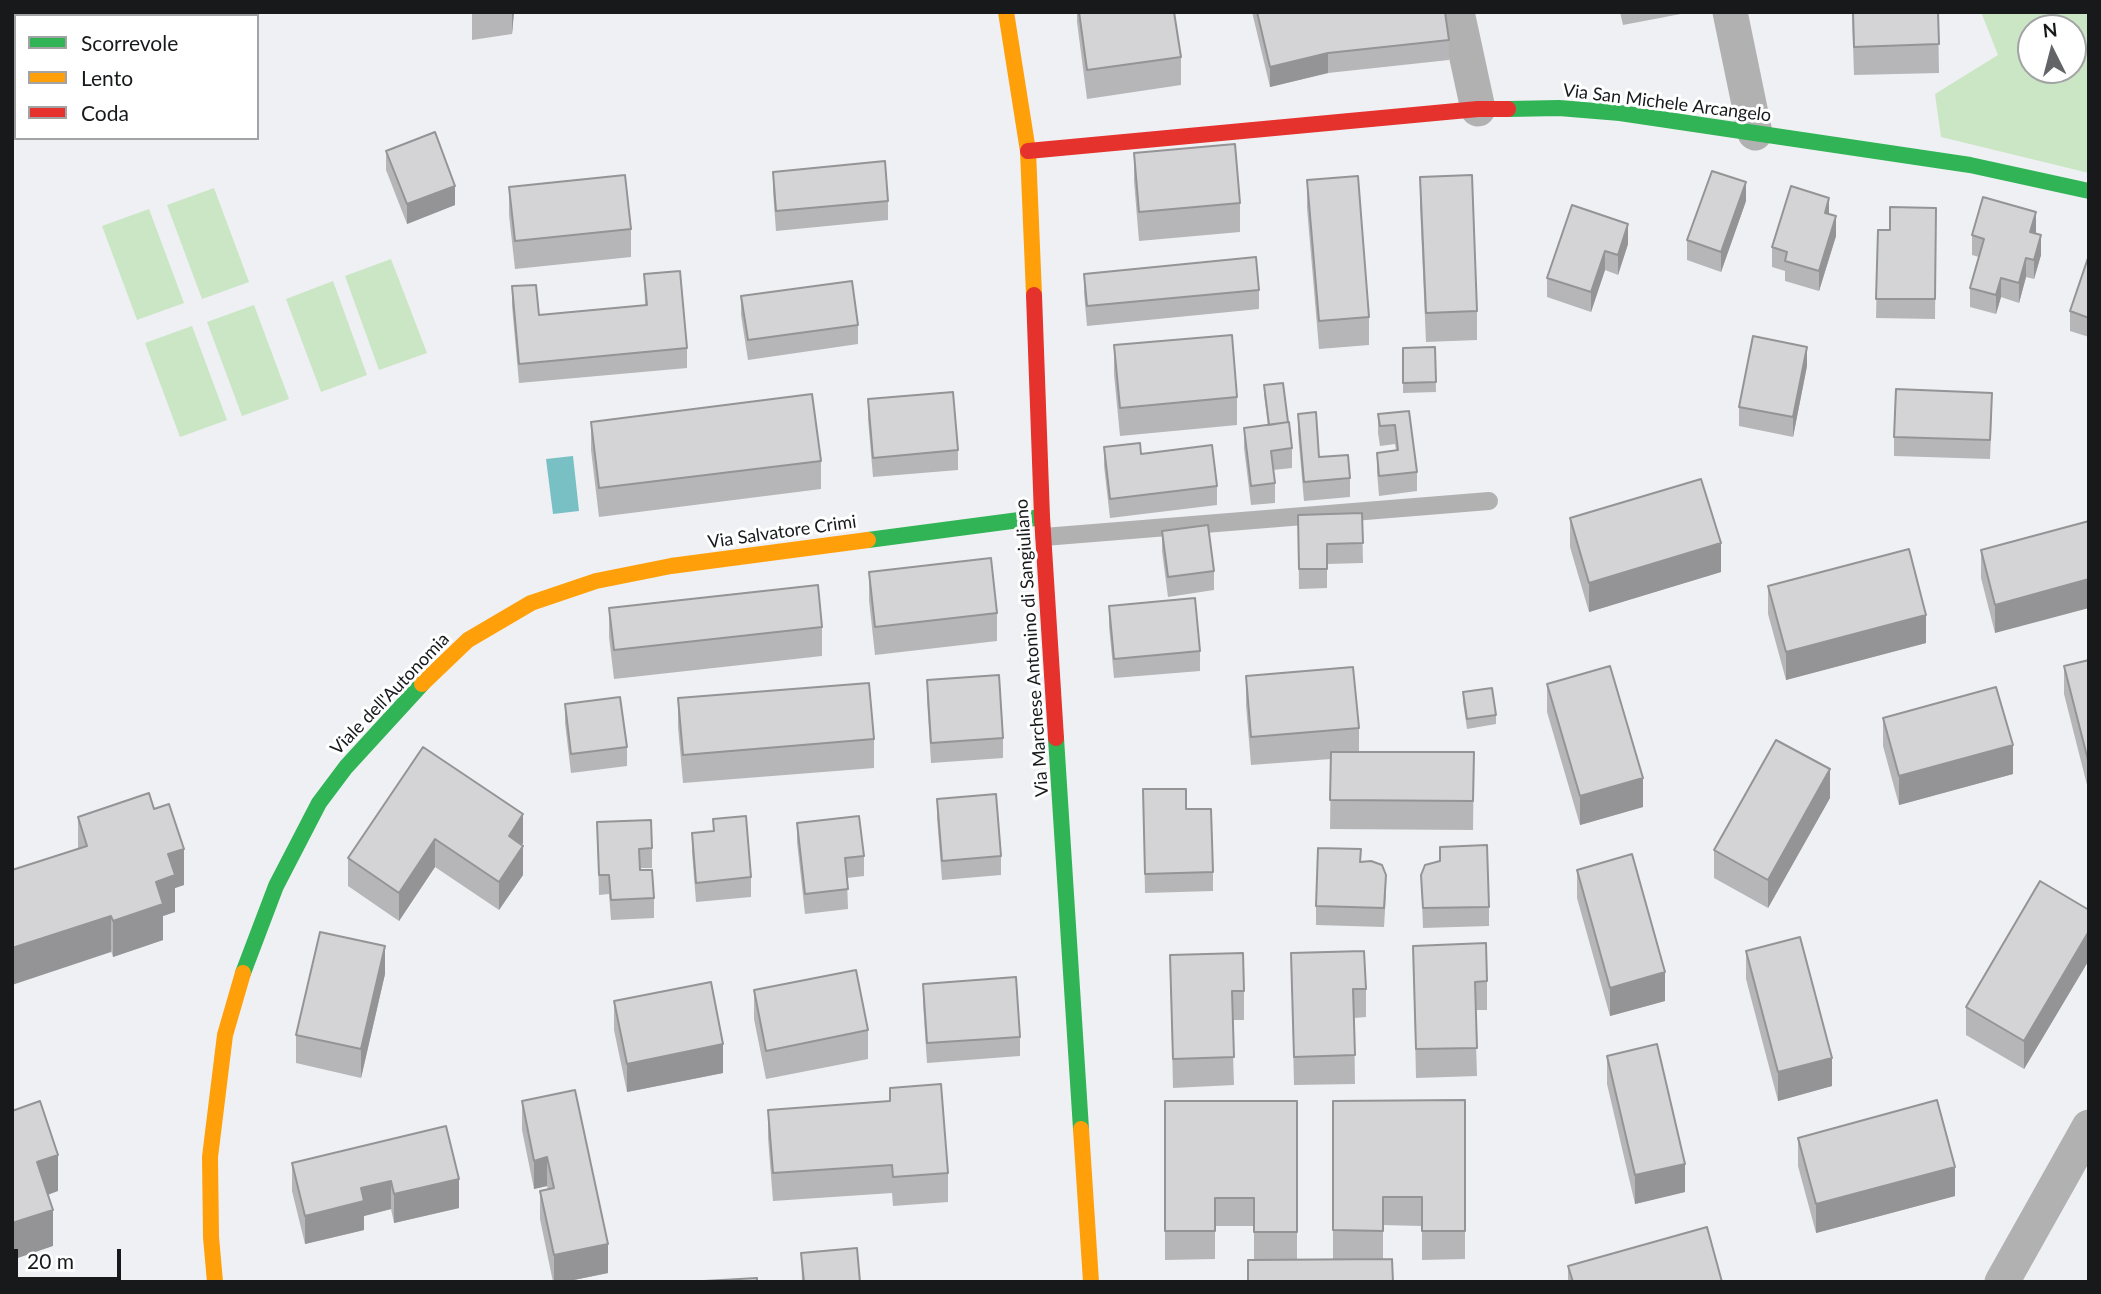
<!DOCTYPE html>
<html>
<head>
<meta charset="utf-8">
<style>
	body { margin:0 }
	#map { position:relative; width:2101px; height:1294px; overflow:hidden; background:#eef0f3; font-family:Lato,sans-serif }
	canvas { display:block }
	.frame { position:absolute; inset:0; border:14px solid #17191b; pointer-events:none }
	.legend { position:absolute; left:14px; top:14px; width:245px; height:126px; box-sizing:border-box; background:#fff; border:2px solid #a2a3a4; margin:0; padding:9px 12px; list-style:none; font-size:21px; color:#17191b }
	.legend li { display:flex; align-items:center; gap:14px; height:35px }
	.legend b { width:35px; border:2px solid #a2a3a4 }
	.north { position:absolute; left:2017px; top:14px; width:70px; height:70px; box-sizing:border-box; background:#fff; border:2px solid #a2a3a4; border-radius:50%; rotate:354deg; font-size:19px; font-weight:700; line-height:28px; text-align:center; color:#17191b }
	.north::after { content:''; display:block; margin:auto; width:24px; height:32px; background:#626467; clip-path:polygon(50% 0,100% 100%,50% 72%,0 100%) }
	.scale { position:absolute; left:14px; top:1249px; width:107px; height:32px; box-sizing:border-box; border:4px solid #17191b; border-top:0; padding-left:9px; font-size:21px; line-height:24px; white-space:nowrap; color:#17191b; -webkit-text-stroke:5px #fff; paint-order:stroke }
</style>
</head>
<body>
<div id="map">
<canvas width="2101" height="1294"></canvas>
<div class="frame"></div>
<ul class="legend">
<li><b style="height:9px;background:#30b455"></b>Scorrevole</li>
<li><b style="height:9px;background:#ff9f0a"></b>Lento</li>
<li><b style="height:9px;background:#e5322d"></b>Coda</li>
</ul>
<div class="north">N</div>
<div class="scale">20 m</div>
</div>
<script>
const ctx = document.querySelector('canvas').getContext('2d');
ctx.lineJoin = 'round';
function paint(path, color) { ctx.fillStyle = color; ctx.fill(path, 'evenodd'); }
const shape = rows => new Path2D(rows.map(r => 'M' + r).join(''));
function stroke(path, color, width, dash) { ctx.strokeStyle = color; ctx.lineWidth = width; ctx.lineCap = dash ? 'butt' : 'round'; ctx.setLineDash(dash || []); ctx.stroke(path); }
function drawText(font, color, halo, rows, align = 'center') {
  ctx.font = font + ' Lato,sans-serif'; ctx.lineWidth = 6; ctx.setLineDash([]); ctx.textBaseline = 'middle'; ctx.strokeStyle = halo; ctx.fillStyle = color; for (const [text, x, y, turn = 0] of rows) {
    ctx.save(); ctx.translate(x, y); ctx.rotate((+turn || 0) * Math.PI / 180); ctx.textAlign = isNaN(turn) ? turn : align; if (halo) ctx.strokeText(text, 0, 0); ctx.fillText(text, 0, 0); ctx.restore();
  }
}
const green = shape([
	[1981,12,2089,12,2089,173,1941,137,1935,94,1998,55],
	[2031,28,2073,28,2073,70,2031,70],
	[214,188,249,282,202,299,167,205],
	[149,209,184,303,137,320,102,226],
	[391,259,427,353,379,370,345,276],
	[333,281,367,375,321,392,286,299],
	[254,305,289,399,242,416,207,322],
	[192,326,227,420,180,437,145,343]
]);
const water = shape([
	[573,456,579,511,553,514,546,459]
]);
const lane = shape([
	[1044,537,1489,501]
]);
const street = shape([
	[1457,12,1478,109],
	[1730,12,1755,133],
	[2002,1282,2089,1127]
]);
const fast = shape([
	[1508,109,1559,108,1620,113,1970,165,2089,191],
	[868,540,1042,517],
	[1056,738,1081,1129],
	[243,973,276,886,319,803,346,767,422,684]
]);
const slow = shape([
	[1006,12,1028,151,1034,295],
	[422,684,468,640,531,603,596,581,671,566,868,540],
	[1081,1129,1091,1282],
	[215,1282,211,1237,210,1157,225,1035,243,973]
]);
const jam = shape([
	[1028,151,1478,109,1508,109],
	[1034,295,1042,517,1056,738]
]);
const wall = shape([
	[472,12,514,12,512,34,472,40],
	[1077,12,1174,12,1181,57,1181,85,1087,99,1077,22],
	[1252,12,1445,12,1449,40,1449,60,1328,73,1270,87],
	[1620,12,1686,12,1686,13,1623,25],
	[1852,12,1938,12,1939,73,1854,75],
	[386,151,455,205,407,224,386,170],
	[1134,153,1240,203,1240,232,1139,241,1134,181],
	[773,172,888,201,888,220,776,231,773,191],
	[1420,177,1477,311,1477,340,1426,342,1420,205],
	[1307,180,1369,317,1369,345,1319,349,1307,208],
	[509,187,631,229,631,257,515,269,509,215],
	[1746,201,1721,272,1687,260,1687,240],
	[1572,205,1628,244,1618,275,1605,270,1591,312,1547,297,1547,278],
	[1936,208,1935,319,1876,318,1878,230,1890,230],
	[1829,214,1836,236,1819,291,1785,281,1785,271,1772,267,1772,247],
	[2036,232,2036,234,2041,255,2034,279,2026,277,2019,303,2001,297,1996,314,1970,307,1970,288,1979,257,1972,255,1972,235],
	[2089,255,2089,337,2070,331,2070,311],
	[644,274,687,348,687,368,519,383,512,306,512,286,539,315,645,305],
	[1084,274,1259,290,1259,309,1087,326,1084,293],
	[741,296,858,325,858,344,748,360,741,315],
	[1114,345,1237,397,1237,425,1120,436,1114,374],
	[1435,347,1436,392,1403,393,1403,348],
	[1807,366,1793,437,1739,426,1739,407],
	[1264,385,1288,422,1292,448,1292,468,1273,470,1275,483,1275,503,1251,505,1244,448,1244,428,1268,425,1264,395],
	[868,399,958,450,958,470,873,477,868,419],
	[1409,411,1417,472,1417,491,1379,496,1377,472,1377,453,1396,450,1395,444,1380,446,1378,433,1378,414],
	[1992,412,1990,459,1894,456,1894,437],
	[1298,414,1319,457,1350,478,1350,497,1304,501,1298,433],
	[591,422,821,461,821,489,599,517,591,450],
	[1104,447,1217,486,1217,505,1110,518,1104,466],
	[1362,513,1363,563,1327,564,1327,588,1299,589,1298,515],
	[1570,518,1721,572,1589,612,1570,547],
	[2089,521,1995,633,1981,578,1981,550],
	[1162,531,1214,571,1214,590,1168,597,1162,551],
	[869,572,997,613,997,641,875,655,869,600],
	[1768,586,1926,643,1786,680,1768,614],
	[1109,606,1200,651,1200,671,1114,678,1109,626],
	[609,608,822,627,822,656,614,679,609,637],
	[2089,660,2089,793,2064,694,2064,666],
	[1246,676,1359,728,1359,752,1474,752,1473,830,1330,829,1331,759,1251,765,1246,705],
	[927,680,1003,738,1003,758,931,763,927,699],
	[1547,684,1643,807,1580,825,1547,712],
	[1463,692,1496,715,1496,724,1467,729,1463,702],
	[678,698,874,739,874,768,683,783,678,727],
	[565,704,627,747,627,766,571,773,565,723],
	[1883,718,2013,774,1899,805,1883,746],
	[423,747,523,843,522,845,523,875,499,910,435,867,399,921,348,886,348,858],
	[1143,789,1186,809,1213,872,1213,891,1145,893],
	[1830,798,1768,908,1714,878,1714,850],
	[937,799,1001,856,1001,875,942,880,937,818],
	[154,809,184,885,175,888,175,912,163,916,163,940,113,957,78,849,78,817],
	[713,819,751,877,751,897,696,902,692,852,692,833,713,831],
	[597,822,652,848,652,868,640,868,654,898,654,918,611,920,609,894,599,895],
	[797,823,864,856,864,876,847,878,848,909,805,914,797,842],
	[1361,862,1386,894,1384,927,1316,925,1316,906],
	[1577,870,1665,1001,1610,1016,1577,898],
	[1421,875,1489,907,1489,926,1423,928],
	[2089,910,2089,960,2024,1069,1966,1035,1966,1007],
	[1413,946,1487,981,1487,1010,1475,1010,1477,1076,1416,1078],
	[1746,951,1832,1086,1778,1101,1746,979],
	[1291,953,1366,989,1366,1017,1354,1018,1355,1084,1294,1085],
	[1170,955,1244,991,1244,1020,1232,1020,1234,1085,1173,1088],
	[385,974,361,1078,296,1063,296,1035],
	[923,984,1020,1037,1020,1056,927,1063,923,1003],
	[754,990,868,1030,868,1059,766,1079,754,1019],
	[614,1001,723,1073,627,1092,614,1030],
	[1607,1056,1685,1192,1635,1204,1607,1084],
	[890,1088,948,1173,948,1202,893,1206,892,1193,773,1201,768,1138,768,1110,890,1101],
	[1465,1100,1465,1259,1422,1260,1422,1226,1383,1225,1383,1259,1392,1259,1393,1282,1248,1282,1248,1260,1254,1260,1254,1226,1215,1226,1215,1259,1165,1260,1165,1101,1297,1101,1297,1259,1359,1259,1333,1259,1333,1101],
	[522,1101,608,1273,564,1282,553,1282,540,1219,540,1191,548,1190,547,1186,534,1189,522,1130],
	[446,1126,459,1208,394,1223,391,1209,364,1216,364,1230,305,1244,292,1191,292,1163],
	[1798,1138,1955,1196,1816,1233,1798,1166],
	[801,1253,860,1282,802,1282],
	[1568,1266,1722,1282,1568,1282]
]);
const shadedWall = shape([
	[512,12,514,12,512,34],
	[1328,53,1328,73,1270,87,1270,67],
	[1746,182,1746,201,1721,272,1721,252],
	[455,186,455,205,407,224,407,204],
	[1829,198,1829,217,1825,213],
	[2036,212,2036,232,2030,252,2030,232],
	[1836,216,1836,236,1819,291,1819,271],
	[1628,224,1628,244,1618,275,1618,255],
	[2041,235,2041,255,2034,279,2034,260],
	[1605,251,1605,270,1591,312,1591,292],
	[2026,258,2026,277,2019,303,2019,283],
	[2001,278,2001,297,1996,314,1996,295],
	[1807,347,1807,366,1793,437,1793,417],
	[1721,543,1721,572,1589,612,1589,583],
	[2089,579,2089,608,1995,633,1995,605],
	[1926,615,1926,643,1786,680,1786,652],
	[2013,745,2013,774,1899,805,1899,776],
	[1830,769,1830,798,1768,908,1768,880],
	[1643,778,1643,807,1580,825,1580,796],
	[523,814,523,843,509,865,509,836],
	[435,839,435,867,399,921,399,893],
	[523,846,523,875,499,910,499,882],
	[184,849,184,885,175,888,175,912,163,916,163,940,113,957,113,921,156,882,168,854],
	[111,916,111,952,12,985,12,948],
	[2089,931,2089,960,2024,1069,2024,1041],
	[385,946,385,974,361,1078,361,1049],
	[1665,972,1665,1001,1610,1016,1610,988],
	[723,1044,723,1073,627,1092,627,1064],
	[1832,1058,1832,1086,1778,1101,1778,1072],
	[58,1155,58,1191,37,1199,37,1162],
	[547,1157,547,1186,534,1189,534,1161],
	[1685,1164,1685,1192,1635,1204,1635,1175],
	[1955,1167,1955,1196,1816,1233,1816,1204],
	[459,1179,459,1208,394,1223,394,1194],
	[391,1181,391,1209,364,1216,364,1230,305,1244,305,1216,361,1188],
	[53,1210,53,1246,12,1260,12,1223],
	[608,1244,608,1273,564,1282,554,1282,554,1255]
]);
const building = shape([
	[1079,12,1174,12,1181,57,1087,70,1079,12],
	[1257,12,1445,12,1449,40,1328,53,1270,67,1257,12],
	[1853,12,1938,12,1939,44,1854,47,1853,12],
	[435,132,455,186,407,204,386,151,435,132],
	[1235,144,1240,203,1139,212,1134,153,1235,144],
	[885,161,888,201,776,211,773,172,885,161],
	[1712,171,1746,182,1721,252,1687,240,1712,171],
	[625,175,631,229,515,241,509,187,625,175],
	[1472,175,1477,311,1426,313,1420,177,1472,175],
	[1358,176,1369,317,1319,321,1307,180,1358,176],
	[1791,186,1829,198,1825,213,1836,216,1819,271,1785,261,1787,252,1772,247,1791,186],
	[1983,197,2036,212,2030,232,2041,235,2034,260,2026,258,2019,283,2001,278,1996,295,1970,288,1984,239,1972,235,1983,197],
	[1572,205,1628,224,1618,255,1605,251,1591,292,1547,278,1572,205],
	[1890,207,1936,208,1935,299,1876,299,1878,230,1890,230,1890,207],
	[2089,255,2089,318,2070,311,2089,255],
	[1256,257,1259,290,1087,306,1084,274,1256,257],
	[680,271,687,348,519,364,512,286,536,285,539,315,647,305,644,274,680,271],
	[852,281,858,325,748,340,741,296,852,281],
	[1232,335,1237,397,1120,408,1114,345,1232,335],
	[1753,336,1807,347,1793,417,1739,407,1753,336],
	[1435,347,1436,382,1403,383,1403,348,1435,347],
	[1283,383,1288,422,1269,425,1264,385,1283,383],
	[1896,389,1992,393,1990,440,1894,437,1896,389],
	[953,392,958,450,873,458,868,399,953,392],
	[812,394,821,461,599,488,591,422,812,394],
	[1409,411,1417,472,1379,476,1377,453,1398,450,1395,425,1380,426,1378,414,1409,411],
	[1316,412,1319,457,1348,455,1350,478,1304,482,1298,414,1316,412],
	[1289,422,1292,448,1271,451,1275,483,1251,486,1244,428,1289,422],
	[1140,443,1141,454,1212,445,1217,486,1110,499,1104,447,1140,443],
	[1701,479,1721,543,1589,583,1570,518,1701,479],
	[1362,513,1363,543,1327,544,1327,569,1299,569,1298,515,1362,513],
	[2089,521,2089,579,1995,605,1981,550,2089,521],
	[1208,525,1214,571,1168,577,1162,531,1208,525],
	[1909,549,1926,615,1786,652,1768,586,1909,549],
	[991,558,997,613,875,627,869,572,991,558],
	[818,585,822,627,614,650,609,608,818,585],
	[1195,598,1200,651,1114,659,1109,606,1195,598],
	[2089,660,2089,764,2064,666,2089,660],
	[1610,666,1643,778,1580,796,1547,684,1610,666],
	[1353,667,1359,728,1251,737,1246,676,1353,667],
	[999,675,1003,738,931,743,927,680,999,675],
	[869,683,874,739,683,755,678,698,869,683],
	[1996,687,2013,745,1899,776,1883,718,1996,687],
	[1492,688,1496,715,1467,719,1463,692,1492,688],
	[620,697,627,747,571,754,565,704,620,697],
	[1776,740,1830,769,1768,880,1714,850,1776,740],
	[423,747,523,814,509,836,523,846,499,882,435,839,399,893,348,858,423,747],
	[1331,752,1474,752,1473,801,1330,800,1331,752],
	[1143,789,1186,789,1186,809,1211,809,1213,872,1145,874,1143,789],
	[149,793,154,809,169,804,184,849,168,854,175,875,156,882,163,904,113,921,111,916,12,948,12,870,87,846,78,817,149,793],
	[996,794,1001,856,942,861,937,799,996,794],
	[746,816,751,877,696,883,692,833,714,831,713,819,746,816],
	[859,816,864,856,845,858,848,889,805,894,797,823,859,816],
	[651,820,652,848,639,849,640,870,652,870,654,898,611,900,609,875,599,875,597,822,651,820],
	[1487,845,1489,907,1423,908,1421,875,1425,865,1440,861,1440,847,1487,845],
	[1318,848,1361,849,1360,862,1371,861,1382,865,1386,875,1384,908,1316,906,1318,848],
	[1632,854,1665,972,1610,988,1577,870,1632,854],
	[2040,881,2089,910,2089,931,2024,1041,1966,1007,2040,881],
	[320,932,385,946,361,1049,296,1035,320,932],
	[1800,937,1832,1058,1778,1072,1746,951,1800,937],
	[1486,943,1487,981,1475,982,1477,1048,1416,1049,1413,946,1486,943],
	[1364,951,1366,989,1353,989,1355,1055,1294,1057,1291,953,1364,951],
	[1243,953,1244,991,1232,991,1234,1057,1173,1059,1170,955,1243,953],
	[856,970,868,1030,766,1051,754,990,856,970],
	[1016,977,1020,1037,927,1043,923,984,1016,977],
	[711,982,723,1044,627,1064,614,1001,711,982],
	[1657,1044,1685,1164,1635,1175,1607,1056,1657,1044],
	[941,1084,948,1173,893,1177,892,1165,773,1173,768,1110,890,1101,890,1088,941,1084],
	[575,1090,608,1244,554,1255,540,1191,554,1188,547,1157,534,1161,522,1101,575,1090],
	[1465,1100,1465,1231,1422,1231,1422,1197,1383,1197,1383,1231,1333,1230,1333,1101,1465,1100],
	[1937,1100,1955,1167,1816,1204,1798,1138,1937,1100],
	[40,1101,58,1155,37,1162,53,1210,12,1223,12,1111,40,1101],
	[1165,1101,1297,1101,1297,1232,1254,1232,1254,1198,1215,1198,1215,1231,1165,1231,1165,1101],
	[446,1126,459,1179,394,1194,391,1181,361,1188,364,1201,305,1216,292,1163,446,1126],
	[1707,1227,1722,1282,1573,1282,1568,1266,1707,1227],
	[857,1248,860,1282,804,1282,801,1253,857,1248],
	[1392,1259,1393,1282,1248,1282,1248,1260,1392,1259],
	[757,1278,757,1282,704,1282,704,1281,757,1278]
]);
const streetNames = [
	["Via San Michele Arcangelo",1667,103,7],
	["Via Salvatore Crimi",782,532,-8],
	["Via Marchese Antonino di Sangiuliano",1032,648,-94],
	["Viale dell'Autonomia",390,694,-46]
];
paint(green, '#cbe6c4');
paint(water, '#78c0c4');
stroke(lane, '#b2b1b2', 18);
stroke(street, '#b2b1b2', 35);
stroke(fast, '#30b455', 16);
stroke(slow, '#ff9f0a', 16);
stroke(jam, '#e5322d', 16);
paint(wall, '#b6b6b8');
paint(shadedWall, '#949496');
paint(building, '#d4d4d6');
stroke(building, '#949496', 2);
drawText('18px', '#17191b', '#fff', streetNames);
</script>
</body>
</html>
